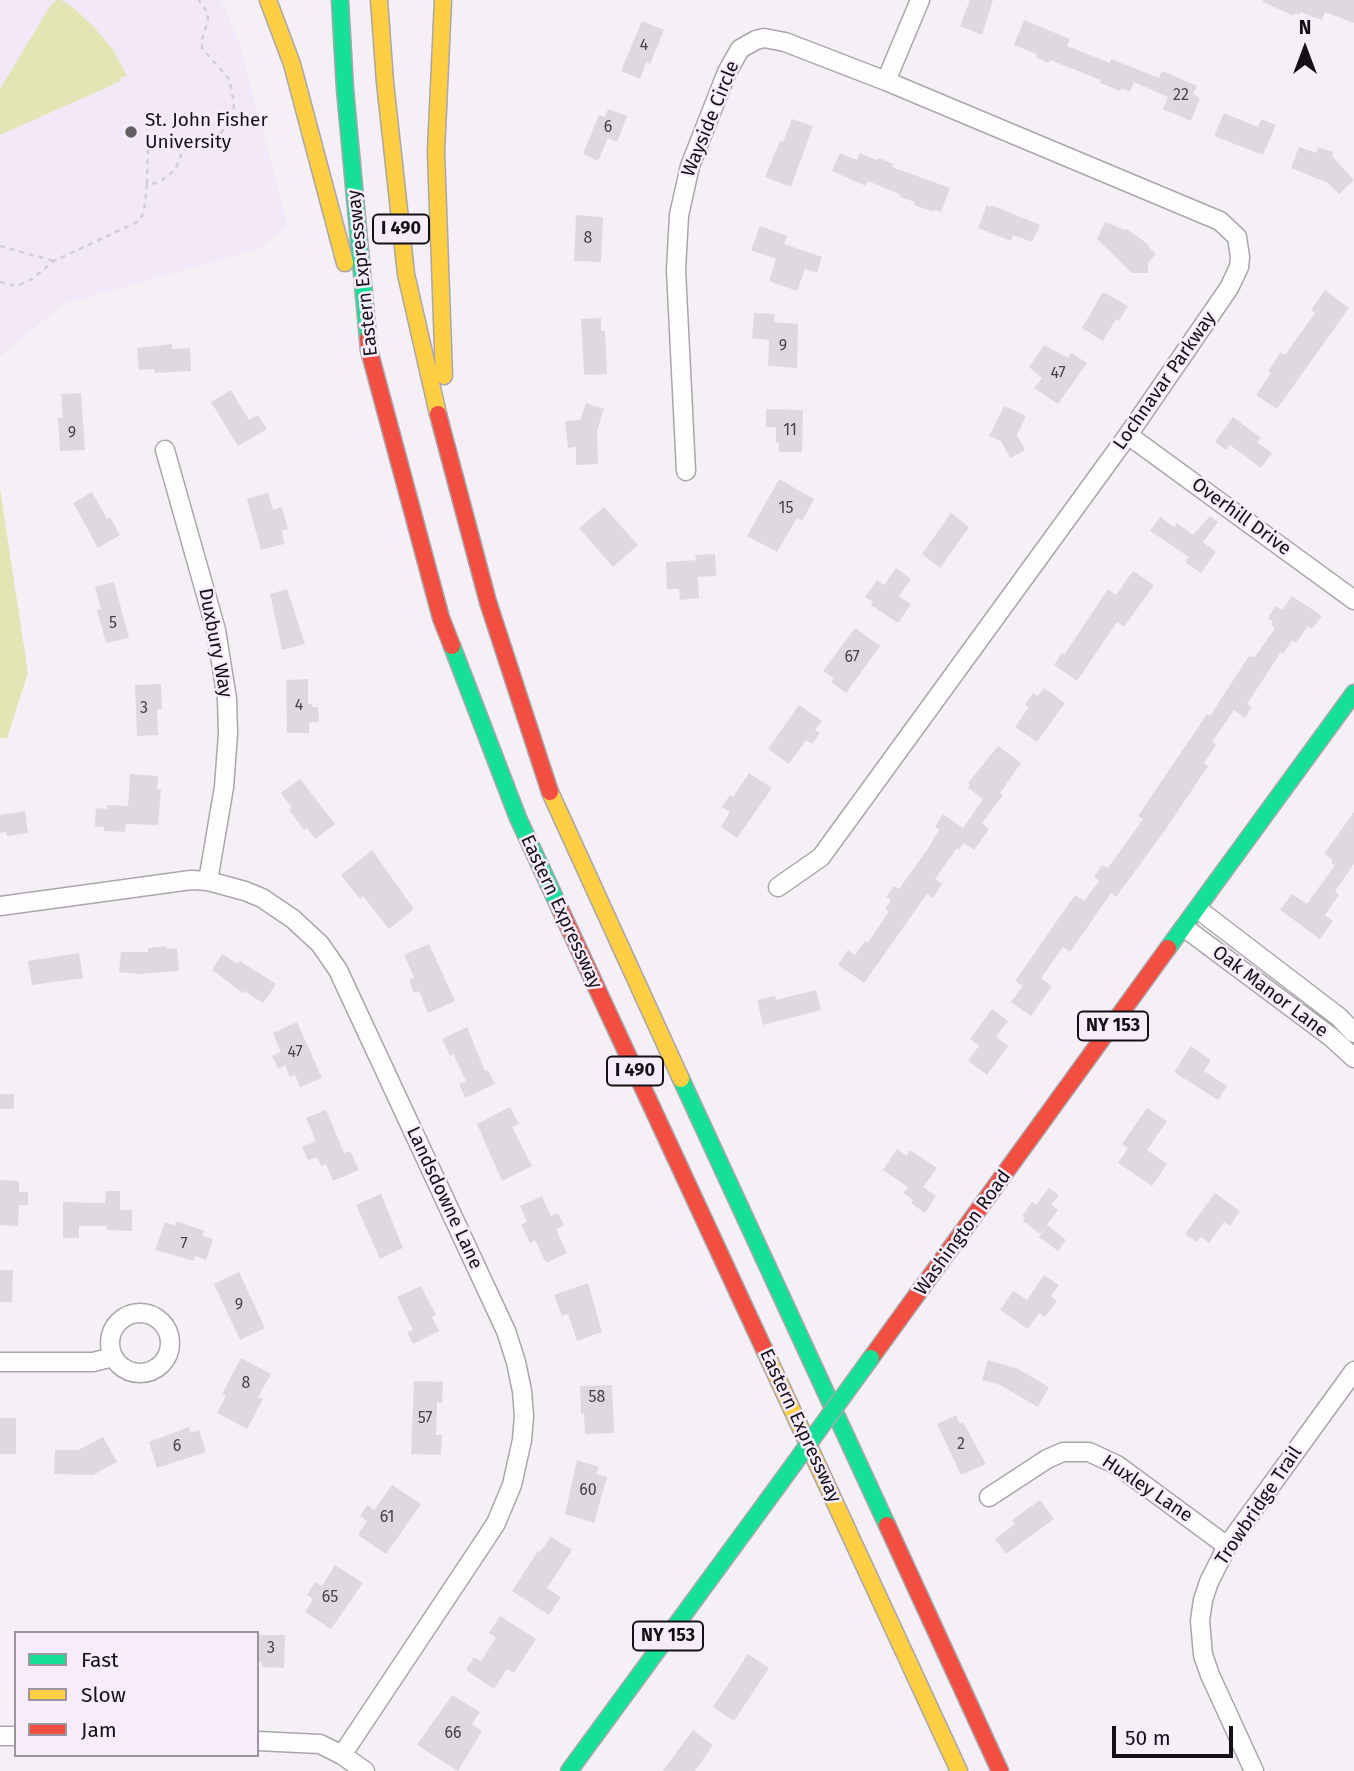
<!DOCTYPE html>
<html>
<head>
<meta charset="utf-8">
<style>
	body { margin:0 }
	#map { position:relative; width:1354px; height:1771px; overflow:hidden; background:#f5f0f6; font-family:"Fira Sans",sans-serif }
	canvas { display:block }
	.legend { position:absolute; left:14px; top:1631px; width:245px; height:126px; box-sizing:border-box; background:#f6ecfa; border:2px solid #9c949e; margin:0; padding:9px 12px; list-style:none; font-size:21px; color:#141015 }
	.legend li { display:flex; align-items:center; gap:14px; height:35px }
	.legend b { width:35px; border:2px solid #9c949e }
	.north { position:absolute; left:1270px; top:14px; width:70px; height:70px; -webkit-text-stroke:5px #f6ecfa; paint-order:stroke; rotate:0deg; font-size:19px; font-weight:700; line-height:28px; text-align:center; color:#141015 }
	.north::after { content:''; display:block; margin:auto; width:24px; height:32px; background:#141015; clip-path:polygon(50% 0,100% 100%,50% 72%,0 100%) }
	.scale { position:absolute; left:1112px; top:1726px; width:121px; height:32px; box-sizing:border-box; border:4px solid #141015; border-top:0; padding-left:9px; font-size:21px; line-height:24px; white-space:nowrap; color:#141015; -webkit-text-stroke:5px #f6ecfa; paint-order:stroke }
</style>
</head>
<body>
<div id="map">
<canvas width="1354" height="1771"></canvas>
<ul class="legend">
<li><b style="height:9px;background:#16e098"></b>Fast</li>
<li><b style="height:9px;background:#ffcf43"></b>Slow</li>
<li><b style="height:9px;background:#f24e42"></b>Jam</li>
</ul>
<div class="north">N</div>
<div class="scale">50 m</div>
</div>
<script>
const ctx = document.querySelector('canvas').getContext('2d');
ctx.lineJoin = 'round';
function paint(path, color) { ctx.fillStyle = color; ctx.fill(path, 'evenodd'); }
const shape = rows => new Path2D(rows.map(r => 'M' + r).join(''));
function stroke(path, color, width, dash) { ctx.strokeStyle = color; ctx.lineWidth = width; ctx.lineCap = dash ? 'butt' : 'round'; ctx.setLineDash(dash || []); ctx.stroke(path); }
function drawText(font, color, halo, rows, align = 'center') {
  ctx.font = font + ' "Fira Sans",sans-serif'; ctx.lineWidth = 5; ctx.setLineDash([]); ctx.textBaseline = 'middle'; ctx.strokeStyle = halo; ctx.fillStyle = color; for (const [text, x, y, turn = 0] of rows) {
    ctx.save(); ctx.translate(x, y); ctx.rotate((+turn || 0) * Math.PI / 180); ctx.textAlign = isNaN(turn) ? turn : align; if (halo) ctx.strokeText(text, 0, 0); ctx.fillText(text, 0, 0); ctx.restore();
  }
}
const built = shape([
	[0,0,221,0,238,38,288,226,259,249,64,304,0,357]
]);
const green = shape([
	[56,0,61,0,74,8,95,28,113,50,127,75,120,78,121,81,0,135,0,89,52,3,54,4],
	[0,489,28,673,7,738,0,738]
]);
const building = shape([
	[970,0,993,0,982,35,960,26],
	[1263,0,1354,0,1354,23,1325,12,1322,20,1300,12,1299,15,1295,13,1294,16,1263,2],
	[1024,20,1070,39,1067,46,1110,63,1111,59,1159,78,1162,71,1197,86,1193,94,1200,98,1191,121,1163,109,1168,97,1134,82,1130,92,1121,88,1120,91,1100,83,1101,80,1050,60,1049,63,1036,57,1037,54,1014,45],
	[642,21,664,30,650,64,646,62,640,79,621,71],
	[608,109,627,116,617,142,608,138,598,161,583,154,599,115,605,117],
	[1224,113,1258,127,1261,119,1276,125,1263,155,1214,136],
	[792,119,813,126,791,187,765,177,780,141,783,142],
	[1299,147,1316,153,1318,147,1333,152,1332,156,1354,180,1339,194,1328,183,1291,168],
	[840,153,857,160,860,153,876,160,879,158,893,164,892,167,950,188,941,212,935,210,934,212,914,205,915,202,900,197,901,195,868,181,866,186,832,171],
	[987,205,990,207,991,205,1040,225,1032,242,1013,235,1011,241,978,228],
	[576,215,603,217,601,262,574,261],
	[1105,222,1125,230,1127,229,1149,245,1148,246,1156,254,1148,263,1148,273,1132,273,1097,239],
	[760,226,787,236,784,244,822,257,817,273,805,269,797,291,769,281,776,259,751,250],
	[1325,290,1349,308,1277,409,1256,395,1271,373,1268,371,1281,352,1285,355,1315,313,1311,310],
	[1103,292,1128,306,1119,321,1116,319,1103,341,1082,328],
	[754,313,775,314,774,322,798,324,797,368,768,366,769,340,752,338],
	[601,318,601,331,605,331,607,374,584,375,581,319],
	[172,344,172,349,190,348,191,371,155,373,154,369,139,370,137,348],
	[1044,345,1068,358,1071,353,1087,363,1058,404,1034,388,1042,378,1029,367],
	[231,390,249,420,258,415,267,429,238,446,211,402],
	[81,393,85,450,60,451,58,418,63,418,61,394],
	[586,403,604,409,597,431,598,464,576,465,576,447,568,448,565,421,580,420],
	[1004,406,1026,416,1017,435,1025,450,1010,458,1001,441,989,436],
	[766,409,803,410,802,452,779,452,779,442,776,442,776,427,766,427],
	[1233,417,1261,438,1257,442,1272,453,1261,468,1230,445,1226,450,1215,442],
	[779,479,814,499,802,521,797,518,777,552,747,536],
	[92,492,107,519,110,517,120,535,98,548,73,503],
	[268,493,273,510,282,507,288,529,282,530,284,544,261,550,247,499],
	[604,507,638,545,613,567,579,528],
	[951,513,969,527,940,568,922,554],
	[1210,516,1218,522,1203,542,1216,552,1201,573,1185,562,1189,557,1150,531,1160,517,1174,527,1177,523,1193,535],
	[715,554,716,576,698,577,699,598,680,600,679,589,667,589,666,562,696,560,695,555],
	[896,568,911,579,899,596,911,604,898,623,871,605,873,602,865,597,877,580,884,585],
	[1133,571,1154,585,1124,627,1117,622,1077,681,1054,665,1062,653,1064,655,1108,589,1116,595],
	[114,582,129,638,106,643,97,610,101,609,95,587],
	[287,589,305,644,282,650,270,594],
	[1292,596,1322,616,1312,629,1308,626,1296,643,1292,640,1283,654,1281,652,1247,704,1252,707,1245,718,1234,710,1212,742,1216,745,1204,763,1208,766,1163,833,1116,897,1111,893,1070,952,1063,947,1041,978,1052,986,1031,1016,1011,1002,1023,986,1015,981,1075,895,1084,901,1099,881,1094,877,1102,865,1108,868,1143,819,1138,816,1207,714,1210,716,1249,656,1255,657,1275,628,1271,625,1273,621,1268,618,1276,606,1282,610],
	[855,628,880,646,846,693,831,682,834,678,823,671],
	[308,679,308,704,312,704,312,707,318,707,319,722,309,722,309,733,287,733,286,680],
	[161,684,162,709,157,710,158,735,137,736,135,685],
	[1044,688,1065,703,1037,742,1015,727,1029,707,1025,705,1033,693,1038,696],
	[799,705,822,721,815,730,820,733,812,744,806,740,789,764,768,749],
	[998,746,1021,763,1000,793,1003,795,982,823,989,829,974,850,964,843,959,850,957,848,935,879,942,884,933,898,927,894,864,983,838,965,848,950,855,955,865,941,868,943,889,911,885,909,891,900,886,897,894,886,899,889,927,850,939,830,935,827,943,814,963,828,983,799,968,788,970,784,968,783],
	[749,773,772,788,737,838,721,827,730,812,722,807,730,795,733,797],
	[130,774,158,776,157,789,161,789,158,825,126,824,125,832,104,831,104,827,95,826,96,808,107,809,107,805,128,806],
	[300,779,335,824,315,839,307,828,304,830,289,810,292,808,281,793],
	[25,811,28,833,7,836,6,832,0,833,0,815],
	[1354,812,1354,864,1335,891,1339,895,1325,915,1333,921,1320,939,1280,910,1292,894,1307,904,1335,865,1331,863,1333,860,1324,854],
	[372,850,414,909,389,929,363,896,360,899,341,875],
	[429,944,455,1001,428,1013,419,991,414,993,409,980,414,977,404,955],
	[167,946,167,949,177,948,179,971,140,974,119,972,121,952,148,952,148,948],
	[79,953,83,978,32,985,28,961],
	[222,954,238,964,240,961,276,984,263,1003,244,991,243,993,212,970],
	[816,990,821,1010,763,1025,757,1000,775,996,776,1000],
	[992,1009,1008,1021,996,1037,1008,1046,987,1075,968,1061,979,1046,970,1039],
	[297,1022,322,1078,300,1087,295,1075,290,1077,285,1065,278,1069,272,1056,281,1052,273,1033],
	[467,1027,485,1071,488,1070,495,1084,465,1098,459,1084,466,1081,453,1054,450,1056,442,1039],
	[1191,1046,1211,1060,1204,1071,1227,1086,1218,1100,1174,1072],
	[0,1094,14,1094,14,1109,0,1109],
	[510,1107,519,1124,512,1127,532,1166,502,1181,477,1124],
	[1147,1108,1167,1121,1147,1150,1167,1164,1152,1186,1118,1163,1128,1148,1122,1144],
	[326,1110,344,1153,350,1151,359,1170,333,1181,326,1164,321,1166,317,1157,308,1160,302,1147,316,1141,306,1118],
	[897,1149,906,1156,910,1150,937,1168,923,1187,936,1196,925,1213,911,1203,913,1200,903,1193,908,1187,883,1170],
	[0,1180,19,1181,19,1192,28,1192,28,1205,19,1205,18,1226,0,1225],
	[1049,1188,1059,1195,1051,1205,1058,1210,1040,1234,1023,1221,1025,1218,1022,1216,1032,1202,1036,1205],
	[106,1191,120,1191,120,1210,132,1210,132,1231,107,1230,107,1226,79,1226,79,1238,63,1238,63,1202,105,1203],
	[1215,1193,1240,1211,1230,1226,1224,1222,1209,1243,1201,1237,1197,1242,1185,1234],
	[381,1194,403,1248,380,1259,356,1205],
	[542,1196,551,1216,558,1213,564,1225,556,1229,567,1253,546,1263,535,1240,530,1243,521,1225,527,1222,520,1206],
	[176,1221,204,1231,202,1236,213,1239,206,1260,195,1256,194,1261,155,1250,165,1222,175,1226],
	[1047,1225,1066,1240,1058,1251,1039,1237],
	[0,1270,13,1270,12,1302,0,1302],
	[239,1272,265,1328,240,1340,214,1284],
	[1044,1275,1059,1285,1051,1296,1057,1301,1045,1317,1039,1313,1028,1329,1000,1310,1013,1291,1027,1300],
	[588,1283,602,1332,577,1341,568,1314,562,1316,554,1295],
	[421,1286,436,1315,432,1317,439,1331,413,1344,407,1332,413,1330,397,1297],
	[241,1358,271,1374,258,1397,263,1399,247,1429,217,1413,226,1396,222,1394],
	[988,1360,1018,1369,1049,1387,1038,1407,1000,1385,982,1380],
	[414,1381,443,1382,442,1403,437,1402,436,1435,442,1435,441,1455,411,1454],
	[612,1385,614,1433,585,1434,584,1414,581,1414,580,1386],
	[956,1415,960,1424,963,1422,986,1464,961,1475,937,1424],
	[0,1418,16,1418,16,1454,0,1454],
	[189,1427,191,1433,199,1430,206,1452,157,1468,149,1442],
	[103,1437,117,1462,93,1475,54,1474,55,1450,78,1450],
	[577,1460,599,1467,596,1474,607,1477,594,1523,565,1514],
	[392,1485,421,1504,386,1554,358,1535,367,1521,360,1516,367,1505,374,1510],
	[1040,1500,1054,1519,1006,1554,995,1539,1015,1524,1012,1520],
	[551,1537,572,1550,547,1588,561,1597,549,1615,512,1591,538,1551,540,1552],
	[335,1565,363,1583,331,1629,305,1612,313,1599,307,1595,315,1582,322,1586],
	[500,1616,536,1639,514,1673,507,1669,494,1689,466,1670,474,1657,481,1661,496,1638,489,1633],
	[257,1635,285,1635,284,1668,262,1667,262,1662,257,1662],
	[748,1654,769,1668,734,1721,713,1707],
	[452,1695,480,1712,472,1724,482,1731,458,1771,417,1745],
	[693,1730,713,1745,695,1771,663,1771]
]);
const path = shape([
	[147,184,148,143],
	[0,246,54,261],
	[0,282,17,286,32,279,54,261,139,221,144,212,147,184,158,183,175,170,183,150,212,139,232,124,234,103,229,79,202,48,202,39,208,21,207,12,199,0]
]);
const street = shape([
	[886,81,920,0],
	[1128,435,1354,600],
	[165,450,216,630,227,699,228,734,224,787,208,881],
	[686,471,676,270,679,215,690,166,727,72,740,49,756,40,764,38,785,42,886,81,1220,221,1237,237,1240,257,1239,267,1229,288,1128,435,821,857,778,887],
	[0,906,191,880,208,881,245,891,262,898,293,919,320,944,338,970,506,1331,516,1362,522,1391,524,1416,522,1440,512,1485,496,1523,485,1540,342,1755],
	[1199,910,1339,1017,1354,1033],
	[1185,928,1331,1037,1354,1058],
	'110 1343a30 30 0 1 1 60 0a30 30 0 1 1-60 0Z',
	[0,1362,93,1362,113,1357],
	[989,1497,1047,1459,1063,1452,1089,1452,1117,1465,1227,1546],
	[0,1736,16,1736],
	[257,1741,320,1744,342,1755,365,1771],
	[1254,1771,1210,1675,1203,1655,1200,1621,1203,1600,1209,1582,1227,1546,1354,1371]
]);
const fast = shape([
	[340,0,345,89,368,338],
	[452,646,518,818,561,911],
	[1168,948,1354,693],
	[681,1079,887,1525],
	[569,1771,767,1501]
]);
const slow = shape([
	[268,0,292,64,345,263],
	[379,0,385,82,406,274,438,414],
	[443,0,436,152,444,376],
	[550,792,681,1079],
	[764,1349,959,1771]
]);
const jam = shape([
	[368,338,369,350,441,618,452,646],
	[438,414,488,602,550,792],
	[561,911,764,1349],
	[871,1358,1168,948],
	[887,1525,1000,1771]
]);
const fastBridge = shape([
	[767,1501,871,1358]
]);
const markers = [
	[131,132,7,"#635e64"]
];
const numberNames = [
	["4",644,46],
	["22",1181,96],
	["6",608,128],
	["8",588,239],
	["9",783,347],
	["47",1058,374],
	["11",790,431],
	["9",72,434],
	["15",786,509],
	["5",113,624],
	["67",852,658],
	["4",299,706],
	["3",144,709],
	["47",295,1053],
	["7",184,1245],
	["9",239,1306],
	["8",246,1384],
	["58",597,1398],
	["57",425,1419],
	["2",961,1445],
	["6",177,1447],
	["60",588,1491],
	["61",387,1518],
	["65",330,1598],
	["3",271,1649],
	["66",453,1734]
];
const shields = [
	[401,229,56],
	[1113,1026,70],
	[635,1071,56],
	[668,1636,70]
];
const shieldNames = [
	["I 490",401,229],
	["NY 153",1113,1026],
	["I 490",635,1071],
	["NY 153",668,1636]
];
const streetNames = [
	["Wayside Circle",711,119,-68],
	["Eastern Expressway",363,273,-96],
	["Lochnavar Parkway",1165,381,-55],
	["Overhill Drive",1241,517,36],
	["Duxbury Way",215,643,79],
	["Eastern Expressway",561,912,65],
	["Oak Manor Lane",1270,992,37],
	["Landsdowne Lane",444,1198,65],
	["Washington Road",963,1233,-54],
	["Eastern Expressway",800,1426,65],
	["Huxley Lane",1147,1489,34],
	["Trowbridge Trail",1259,1506,-56]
];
const poiNames = [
	["St. John Fisher",145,121],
	["University",145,143]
];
paint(built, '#f3e8f7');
paint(green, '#e3e5b4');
paint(building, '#ddd9de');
stroke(street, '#aaa6ab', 21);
stroke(fast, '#aaa6ab', 19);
stroke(slow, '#aaa6ab', 19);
stroke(jam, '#aaa6ab', 19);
stroke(path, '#d1d0d2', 2.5, [5, 5]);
stroke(street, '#fefdfe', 18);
stroke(fast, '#16e098', 16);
stroke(slow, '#ffcf43', 16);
stroke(jam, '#f24e42', 16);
stroke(fastBridge, '#aaa6ab', 19, []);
stroke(fastBridge, '#16e098', 16);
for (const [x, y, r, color] of markers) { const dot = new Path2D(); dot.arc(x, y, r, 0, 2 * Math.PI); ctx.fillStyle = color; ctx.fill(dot); stroke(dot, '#f6ecfa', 2.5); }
drawText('16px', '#474348', null, numberNames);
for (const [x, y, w] of shields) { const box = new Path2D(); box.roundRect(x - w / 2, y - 14.5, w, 29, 5); ctx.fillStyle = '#f6ecfa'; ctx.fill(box); stroke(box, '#141015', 2); }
drawText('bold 18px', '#141015', null, shieldNames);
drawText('19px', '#141015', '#f6ecfa', streetNames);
drawText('19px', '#141015', '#f6ecfa', poiNames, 'left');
</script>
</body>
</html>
